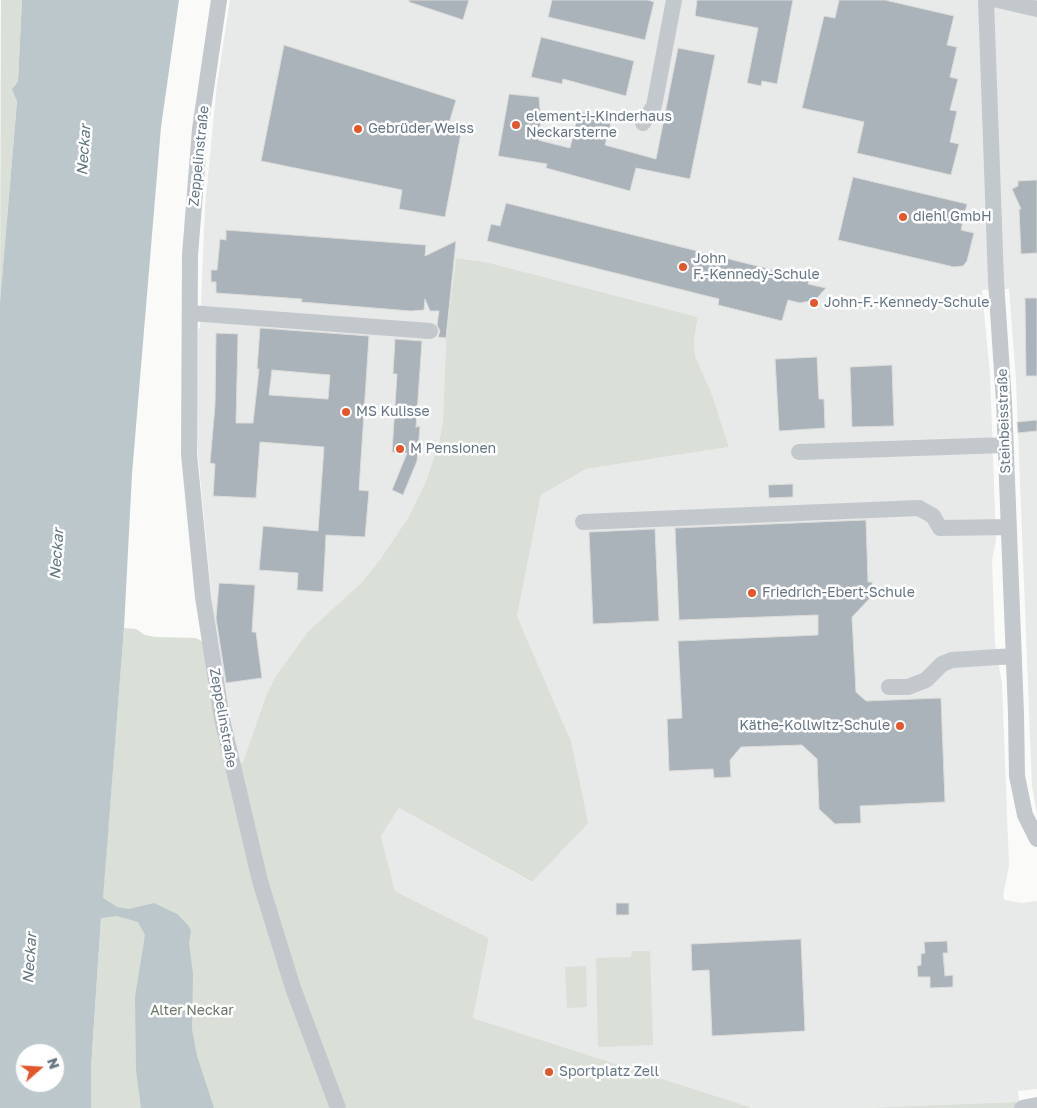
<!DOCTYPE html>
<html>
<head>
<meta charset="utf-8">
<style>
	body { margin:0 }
	#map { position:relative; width:1037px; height:1108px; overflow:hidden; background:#fafaf8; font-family:"Golos Text",sans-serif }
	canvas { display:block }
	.north { position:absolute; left:15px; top:1043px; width:50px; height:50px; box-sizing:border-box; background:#fff; border:1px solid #c1c8cd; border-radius:50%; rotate:71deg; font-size:14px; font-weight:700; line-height:20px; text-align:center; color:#657683 }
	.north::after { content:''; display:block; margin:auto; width:18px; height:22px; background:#e4572e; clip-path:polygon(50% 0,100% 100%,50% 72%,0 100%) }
</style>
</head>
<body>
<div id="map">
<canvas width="1037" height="1108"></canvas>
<div class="north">N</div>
</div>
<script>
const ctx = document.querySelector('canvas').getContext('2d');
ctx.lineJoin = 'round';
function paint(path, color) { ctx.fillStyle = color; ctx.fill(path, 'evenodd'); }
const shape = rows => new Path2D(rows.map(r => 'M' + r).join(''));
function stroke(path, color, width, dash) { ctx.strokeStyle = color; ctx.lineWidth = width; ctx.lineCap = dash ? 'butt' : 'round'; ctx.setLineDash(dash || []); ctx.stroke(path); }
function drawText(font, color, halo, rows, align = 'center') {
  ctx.font = font + ' "Golos Text",sans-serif'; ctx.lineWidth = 5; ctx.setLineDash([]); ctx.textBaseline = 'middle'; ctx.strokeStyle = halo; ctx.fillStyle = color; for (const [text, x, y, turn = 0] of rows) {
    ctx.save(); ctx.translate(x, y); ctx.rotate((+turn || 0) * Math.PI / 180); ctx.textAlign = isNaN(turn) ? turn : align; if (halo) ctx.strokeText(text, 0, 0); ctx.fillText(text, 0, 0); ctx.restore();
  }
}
const built = shape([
	[230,0,1037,0,1037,814,1032,787,1016,380,1009,289,982,290,990,374,996,540,992,560,995,644,1002,683,1009,866,1003,896,1005,900,1021,903,1037,901,1037,1089,1018,1091,1019,1101,1016,1102,862,1108,753,1108,473,1018,489,938,395,891,381,836,399,808,531,882,571,741,517,616,541,495,586,469,729,447,714,400,695,356,694,340,698,317,486,262,456,258,446,339,443,422,439,443,426,481,408,518,379,561,360,584,308,633,277,674,267,693,243,762,238,763,215,634,196,434,198,330,200,327,205,206,217,84]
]);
const green = shape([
	[1,0,22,0,18,81,13,87,17,101,0,302],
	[456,258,486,262,698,317,694,340,695,356,713,397,729,447,586,469,541,495,517,616,571,741,588,823,532,882,399,808,381,836,395,891,489,938,473,1018,753,1108,345,1108,315,1032,272,899,238,763,243,762,267,693,277,674,308,632,360,584,379,561,408,518,426,481,439,443,443,422,446,339],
	[124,628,136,629,145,635,155,637,196,638,203,642,208,673,331,1108,91,1108,91,1068,101,918],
	[632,951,650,951,653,1045,598,1047,596,958,631,957],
	[586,966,587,1007,567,1008,565,967],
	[1016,1102,1016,1108,862,1108]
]);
const water = shape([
	[22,0,179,0,161,127,132,474,124,628,103,898,117,907,129,909,154,903,177,914,188,925,191,931,189,943,193,974,192,1029,197,1056,214,1108,141,1108,136,1070,135,997,145,935,138,922,117,916,101,918,91,1068,91,1108,0,1108,0,302,17,101,12,89,18,81],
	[25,1053,55,1053,55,1083,25,1083]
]);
const building = shape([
	[409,0,469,0,463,20,409,2,409,0],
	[552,0,648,0,654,2,645,40,548,17,552,0],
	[697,0,793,0,777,84,762,81,761,86,747,83,758,28,695,16,697,0],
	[839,0,885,0,954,16,947,45,957,47,950,77,958,79,950,110,957,111,950,142,959,144,951,175,857,153,864,122,802,108,824,16,835,18,839,0],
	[541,37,634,61,626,96,563,79,562,84,531,77,541,37],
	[284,45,456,100,447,130,461,133,445,217,399,209,402,190,261,161,284,45],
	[678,48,715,55,690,179,636,168,630,191,546,168,547,164,498,156,509,94,539,97,541,121,538,140,570,148,579,111,612,119,605,145,656,159,678,48],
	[853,177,967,204,961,230,974,233,967,261,963,266,954,267,838,240,853,177],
	[1037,180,1037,253,1021,254,1019,209,1021,209,1012,189,1018,186,1018,181,1037,180],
	[506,203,809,279,808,284,826,288,817,298,810,301,800,303,788,300,782,321,718,305,719,299,487,241,491,224,500,226,506,203],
	[226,230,426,245,425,256,456,241,446,338,438,337,440,331,437,325,439,311,430,311,425,299,424,310,411,311,301,302,302,299,216,293,216,282,211,282,211,270,217,270,220,239,226,240,226,230],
	[1025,298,1037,298,1037,376,1026,376,1025,298],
	[260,328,369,336,359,490,369,491,365,537,326,535,323,592,297,590,298,573,259,570,263,526,318,531,324,447,260,442,256,498,213,496,215,464,210,463,215,405,216,333,238,334,236,423,253,423,259,369,257,369,260,328],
	[272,370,330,375,328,399,269,395,272,370],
	[395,339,422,341,416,428,417,426,420,427,417,461,403,495,392,490,407,453,392,452,397,374,393,374,395,339],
	[817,357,819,399,824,399,825,428,779,431,775,359,817,357],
	[892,365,894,426,852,427,850,367,892,365],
	[1037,420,1037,431,1018,433,1017,422,1037,420],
	[793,484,793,497,769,498,768,485,793,484],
	[866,520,868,582,872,582,873,595,852,617,856,692,866,701,941,698,945,802,860,806,861,823,835,824,819,809,817,759,802,745,741,747,730,760,731,777,714,778,713,769,669,771,667,719,682,718,678,641,818,635,818,615,679,620,675,528,866,520],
	[655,529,659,621,593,624,589,532,655,529],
	[219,583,255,585,252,632,256,632,262,678,226,683,216,618,219,583],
	[616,903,629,903,629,915,616,915,616,903],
	[801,939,805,1031,712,1036,709,970,692,971,691,944,801,939],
	[947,941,948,953,943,953,945,976,953,975,953,987,930,988,930,977,918,977,917,966,921,965,921,954,925,953,924,942,947,941]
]);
const minor = shape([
	[219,0,200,129,190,255,189,454,203,597,222,719,260,881,293,988,338,1108],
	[986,0,996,281,1004,402,1016,714,1017,776,1025,815,1037,839],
	[998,0,1037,9],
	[643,123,654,106,674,0],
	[190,313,430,331],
	[799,452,1005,445],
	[583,522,919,508,933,516,940,528,1008,527],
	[889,687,908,687,926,680,942,664,952,660,1014,656],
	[1022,1108,1037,1105]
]);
const markers = [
	[516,125,5,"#e4572e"],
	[358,129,5,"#e4572e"],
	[903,217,5,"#e4572e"],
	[683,267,5,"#e4572e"],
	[814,303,5,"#e4572e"],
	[346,412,5,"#e4572e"],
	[400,449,5,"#e4572e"],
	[752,593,5,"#e4572e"],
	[900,726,5,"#e4572e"],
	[549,1072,5,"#e4572e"]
];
const poiNames = [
	["element-i-Kinderhaus",526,117],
	["Neckarsterne",526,133],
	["Gebrüder Weiss",368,129],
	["diehl GmbH",913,217],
	["John",693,259],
	["F.-Kennedy-Schule",693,275],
	["John-F.-Kennedy-Schule",824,303],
	["MS Kulisse",356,412],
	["M Pensionen",410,449],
	["Friedrich-Ebert-Schule",762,593],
	["Käthe-Kollwitz-Schule",890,726,"right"],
	["Sportplatz Zell",559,1072]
];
const streetNames = [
	["Zeppelinstraße",199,156,-84],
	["Steinbeisstraße",1004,421,-92],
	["Zeppelinstraße",223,718,80]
];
const parkNames = [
	["Alter Neckar",192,1011]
];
const waterNames = [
	["Neckar",84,150,-86],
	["Neckar",57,554,-86],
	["Neckar",30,958,-86]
];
paint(built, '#e8e9e9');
paint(green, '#dadfd7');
paint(water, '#bbc7cb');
paint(building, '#aab3b9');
stroke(building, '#dcdcda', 1);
stroke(minor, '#c3c8cc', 16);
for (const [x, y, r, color] of markers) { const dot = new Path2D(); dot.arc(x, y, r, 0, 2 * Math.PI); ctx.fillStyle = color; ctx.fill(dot); stroke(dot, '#fff', 2); }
drawText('14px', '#657683', '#fff', poiNames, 'left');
drawText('14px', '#657683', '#fff', streetNames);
drawText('14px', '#687a64', '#fff', parkNames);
drawText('italic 15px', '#60757c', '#fff', waterNames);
</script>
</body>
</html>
